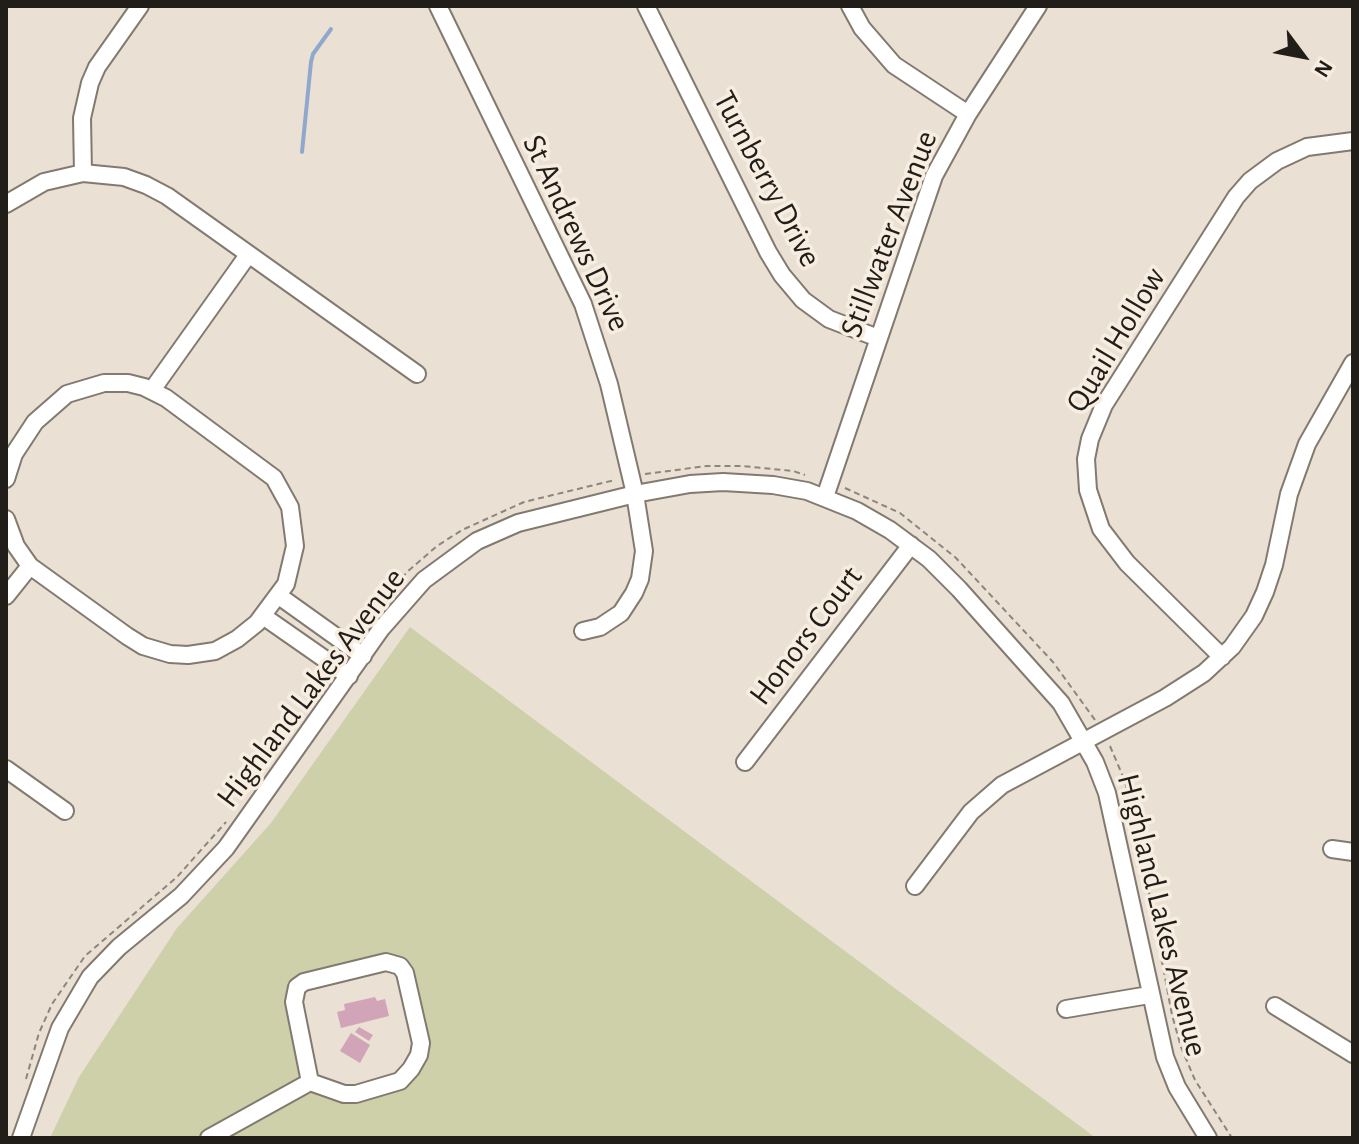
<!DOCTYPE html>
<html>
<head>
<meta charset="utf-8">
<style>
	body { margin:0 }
	#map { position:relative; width:1359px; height:1144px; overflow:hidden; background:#eae0d4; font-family:"Alegreya Sans",sans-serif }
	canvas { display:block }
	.frame { position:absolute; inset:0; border:8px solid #211e19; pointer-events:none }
	.north { position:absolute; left:1263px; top:16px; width:80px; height:80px; -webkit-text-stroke:6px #f8ede1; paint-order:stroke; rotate:122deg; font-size:22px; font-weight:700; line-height:32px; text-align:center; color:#211e19 }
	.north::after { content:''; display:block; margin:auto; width:28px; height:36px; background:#211e19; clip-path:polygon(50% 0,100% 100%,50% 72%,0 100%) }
</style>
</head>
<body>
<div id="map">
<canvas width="1359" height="1144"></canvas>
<div class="frame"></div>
<div class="north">N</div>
</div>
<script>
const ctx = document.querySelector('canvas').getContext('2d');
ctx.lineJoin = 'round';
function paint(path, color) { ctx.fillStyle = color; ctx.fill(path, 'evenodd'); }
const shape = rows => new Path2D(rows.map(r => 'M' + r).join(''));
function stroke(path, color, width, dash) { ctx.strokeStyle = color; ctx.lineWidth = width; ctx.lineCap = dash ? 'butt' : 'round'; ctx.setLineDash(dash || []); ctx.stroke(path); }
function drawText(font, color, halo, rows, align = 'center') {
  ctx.font = font + ' "Alegreya Sans",sans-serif'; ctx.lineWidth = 7; ctx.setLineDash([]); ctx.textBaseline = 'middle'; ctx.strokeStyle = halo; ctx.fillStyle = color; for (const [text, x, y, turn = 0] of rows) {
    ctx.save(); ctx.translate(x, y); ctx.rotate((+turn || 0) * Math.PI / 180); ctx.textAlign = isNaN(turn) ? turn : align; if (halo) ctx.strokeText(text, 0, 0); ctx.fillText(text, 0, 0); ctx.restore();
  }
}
const green = shape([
	[410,627,1096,1138,50,1138,79,1077,177,928,271,823],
	[389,953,402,958,412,969,427,1044,401,1087,366,1100,341,1098,303,1072,288,990,293,982,302,979]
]);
const stream = shape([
	[302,152,311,62,313,54,331,29]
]);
const building = shape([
	[375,997,377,1001,385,999,389,1016,341,1028,337,1012,345,1010,344,1004],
	[359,1027,373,1035,369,1041,355,1032],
	[351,1033,370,1045,360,1063,340,1051]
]);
const path = shape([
	[645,474,707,466,743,466,793,471,805,475],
	[845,488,900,513,956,558,1053,662,1095,720],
	[357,632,407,572,437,546,462,530,524,502,615,480],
	[299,719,327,677],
	[1110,746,1124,779,1134,812,1172,1015,1181,1047,1195,1080,1232,1138],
	[26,1079,39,1033,52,1004,85,956,177,877,226,822]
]);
const minor = shape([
	[438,6,583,304,609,384,635,494,644,551,640,579,634,593,621,613,600,627,583,631],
	[646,6,768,252,782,275,803,300,829,319,878,338],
	[850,6,862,28,894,65,968,114],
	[83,173,82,118,90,83,97,67,140,6],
	[6,204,44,182,83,173,124,177,146,185,167,196,417,374],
	[152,390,248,255],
	[6,479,14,454,35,422,67,394,104,383,128,383,144,387,166,398,274,478,290,507,295,546,286,584,257,623,237,639,215,651,188,655,170,654,143,646,127,636,30,566,16,546,6,519],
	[825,497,934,176,968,114,1038,6],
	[6,596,30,566],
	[279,596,363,656],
	[263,616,349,676],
	[1222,657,1127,563,1101,529,1088,490,1086,459,1090,439,1104,405,1236,197,1250,181,1277,161,1307,147,1353,141],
	[745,762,911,545],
	[6,769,65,811],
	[1332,849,1353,852],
	[915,886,971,812,1002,785,1165,698,1204,673,1232,647,1254,616,1265,592,1274,565,1289,494,1307,444,1353,363],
	[1275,1006,1353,1054],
	[1066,1009,1149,995],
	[21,1138,60,1028,90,977,119,947,181,896,226,848,381,629,424,580,477,541,518,523,635,494,690,484,723,482,773,485,807,491,857,511,890,530,929,559,959,589,1061,703,1095,762,1107,793,1165,1057,1177,1087,1208,1138],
	[209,1138,310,1082,344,1094,356,1094,400,1081,411,1069,419,1055,421,1043,405,973,400,966,386,962,304,982,297,987,294,1002,310,1082]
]);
const streetNames = [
	["Turnberry Drive",767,179,62],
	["St Andrews Drive",576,233,65],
	["Stillwater Avenue",889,234,-69],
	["Quail Hollow",1116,340,-59],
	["Honors Court",806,636,-53],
	["Highland Lakes Avenue",311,688,-53],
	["Highland Lakes Avenue",1162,915,76]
];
paint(green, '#cdd0a8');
stroke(stream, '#91a8cd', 4);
paint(building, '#d2a4b7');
stroke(minor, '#837a6f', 20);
stroke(path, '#8d867d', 2, [6, 4]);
stroke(minor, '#fff', 16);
drawText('32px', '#211e19', '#f8ede1', streetNames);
</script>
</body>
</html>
